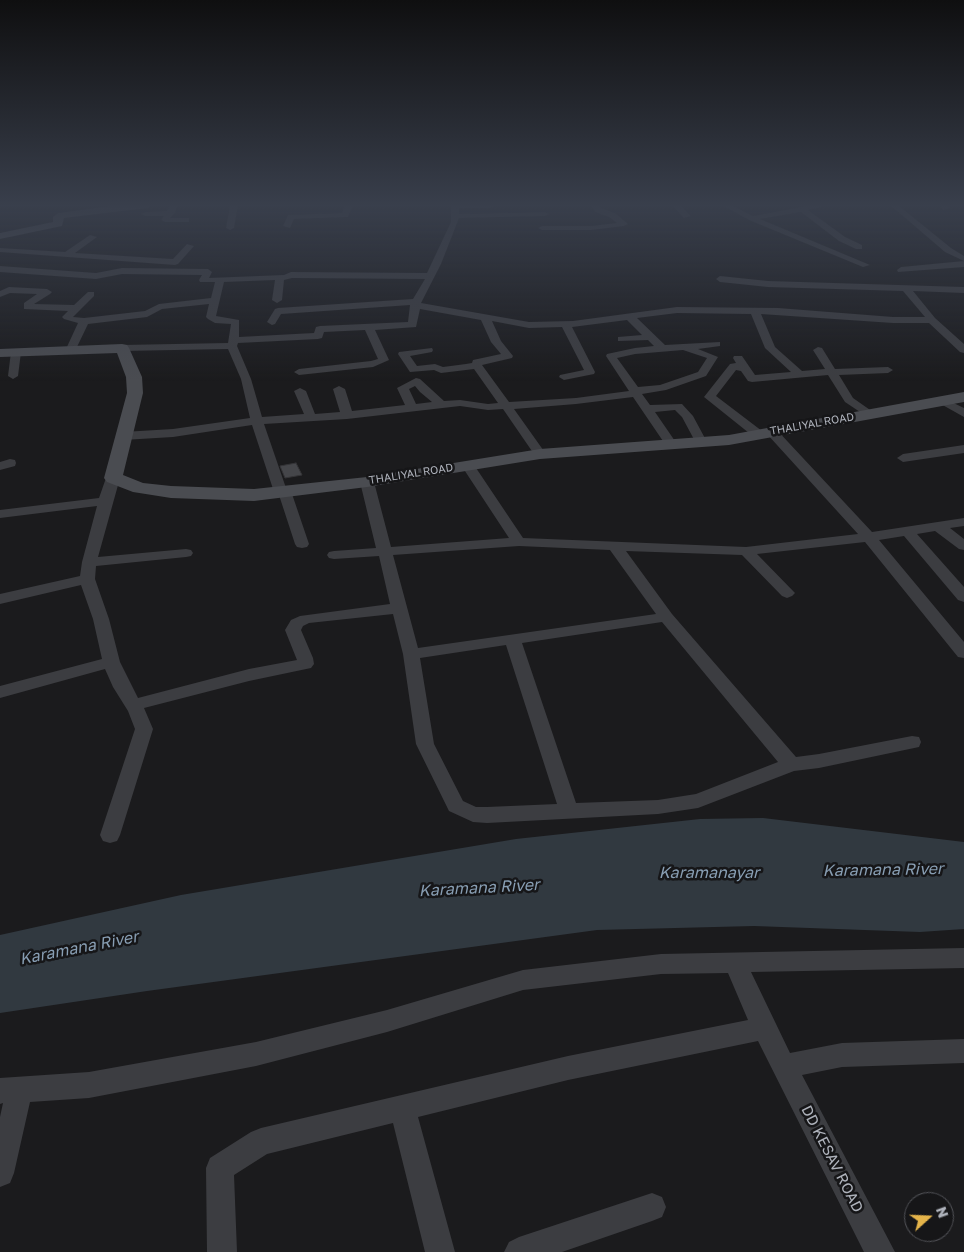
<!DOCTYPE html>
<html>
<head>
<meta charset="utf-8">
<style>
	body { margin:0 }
	#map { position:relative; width:964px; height:1252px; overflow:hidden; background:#1b1b1d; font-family:"Golos Text",sans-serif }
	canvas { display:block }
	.north { position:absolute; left:904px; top:1192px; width:50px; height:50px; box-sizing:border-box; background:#161618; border:1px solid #535459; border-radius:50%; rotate:70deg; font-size:14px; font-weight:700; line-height:20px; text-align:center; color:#aeb2bb }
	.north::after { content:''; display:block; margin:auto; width:18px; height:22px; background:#e5b44a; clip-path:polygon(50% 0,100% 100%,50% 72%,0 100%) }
</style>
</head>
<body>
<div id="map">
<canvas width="964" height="1252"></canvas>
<div class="north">N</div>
</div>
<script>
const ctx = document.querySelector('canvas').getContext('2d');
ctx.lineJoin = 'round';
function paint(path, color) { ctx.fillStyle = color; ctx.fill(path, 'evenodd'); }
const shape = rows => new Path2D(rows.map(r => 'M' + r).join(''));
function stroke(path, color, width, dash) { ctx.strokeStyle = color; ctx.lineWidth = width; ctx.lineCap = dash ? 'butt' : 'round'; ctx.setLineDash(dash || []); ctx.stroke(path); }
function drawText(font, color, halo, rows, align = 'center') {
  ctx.font = font + ' "Golos Text",sans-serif'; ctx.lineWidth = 5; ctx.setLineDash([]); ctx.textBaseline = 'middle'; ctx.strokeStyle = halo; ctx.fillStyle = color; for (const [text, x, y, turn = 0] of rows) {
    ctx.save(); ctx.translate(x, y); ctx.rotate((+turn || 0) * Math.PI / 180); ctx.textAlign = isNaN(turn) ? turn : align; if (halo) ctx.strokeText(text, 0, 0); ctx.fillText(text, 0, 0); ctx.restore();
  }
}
const water = shape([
	[763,818,964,842,964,929,920,932,754,926,597,930,147,991,0,1013,0,935,181,895,516,839,700,819]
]);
const building = shape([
	[296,463,302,475,285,478,280,466,296,463]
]);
const street = shape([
	[170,205,177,205,175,213,170,218,189,218,189,222,165,222,161,220,164,216,145,216,141,214,145,212,167,211,170,205],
	[230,205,238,205,234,228,230,230,226,228,230,205],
	[345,205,353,205,348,217,294,219,290,228,283,226,288,215,342,213,345,205],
	[451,205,459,205,459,214,545,212,549,214,545,216,459,218,441,264,421,303,529,322,573,321,677,307,778,308,893,317,925,317,903,291,768,287,720,282,716,279,720,276,768,281,964,287,964,293,913,291,935,318,964,344,964,353,960,352,929,323,893,323,761,314,775,347,802,371,825,369,813,350,818,347,822,348,835,369,888,367,893,370,888,373,839,375,853,398,873,412,875,414,873,416,869,418,845,402,828,375,752,382,748,381,741,371,736,370,716,396,762,431,764,434,762,437,758,438,754,437,704,397,730,364,736,363,733,358,734,356,742,356,755,375,791,372,765,348,751,314,677,313,637,318,665,345,720,342,720,346,698,349,718,357,706,376,666,390,642,394,650,405,682,404,693,416,707,442,705,445,697,445,682,417,675,410,655,412,677,444,671,448,667,447,633,397,576,404,514,409,546,454,540,458,536,457,503,409,488,410,460,406,347,419,264,424,286,488,291,491,309,544,307,547,302,548,297,547,295,544,279,495,274,492,252,425,173,437,123,440,117,436,123,432,173,429,250,418,241,379,228,349,122,351,117,348,122,345,228,343,231,324,215,323,208,319,206,317,209,304,162,309,147,317,88,324,76,349,71,352,66,349,78,323,64,319,62,317,68,311,24,309,24,303,37,294,10,293,0,297,0,291,9,287,47,289,52,292,50,294,34,304,74,305,88,292,94,292,94,296,73,317,84,318,145,311,159,304,211,298,215,282,200,282,199,280,202,275,122,274,96,279,0,272,0,266,96,273,122,268,208,269,212,272,209,278,284,275,291,272,427,273,451,222,451,205],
	[292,278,425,279,413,299,278,308,275,309,267,322,272,325,275,324,281,314,410,305,408,322,320,326,316,327,314,333,239,337,239,320,216,316,224,282,275,280,272,300,277,303,282,300,284,280,292,278],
	[420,309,481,320,491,342,501,354,473,360,472,363,466,364,443,367,435,364,417,366,410,356,432,352,433,350,432,348,399,352,398,354,410,372,434,370,441,373,474,369,498,403,488,404,460,400,444,401,420,379,416,378,397,388,405,405,352,411,345,389,339,386,333,389,340,412,315,414,306,391,300,388,294,391,304,414,262,417,251,379,237,346,238,343,318,339,322,338,324,332,365,330,378,359,371,361,299,369,294,372,299,375,373,367,389,360,375,330,416,327,420,309],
	[627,320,642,335,618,337,618,341,648,340,654,346,635,348,607,354,606,356,629,391,576,398,509,402,482,365,512,358,513,356,501,341,492,321,529,328,562,327,584,370,560,375,559,377,564,380,594,374,595,372,572,327,627,320],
	[683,350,707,358,698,372,660,385,638,387,617,358,635,354,683,350],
	[415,386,420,392,432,402,416,404,409,389,415,386],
	[591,205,598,205,601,208,615,213,628,224,624,226,591,230,542,230,538,228,542,226,591,226,617,223,609,217,595,212,591,205],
	[672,205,680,205,691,216,684,218,672,205],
	[722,205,731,205,753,216,812,205,829,205,808,210,845,237,862,245,862,249,856,249,839,241,801,212,760,219,870,265,863,267,749,220,722,205],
	[890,205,898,205,951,248,964,256,964,267,898,272,897,270,901,267,964,261,945,252,890,205],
	[940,205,947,205,950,208,943,210,940,205],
	[90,235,97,237,75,253,173,259,187,244,194,246,178,264,175,265,0,252,0,248,65,252,90,235],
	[16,349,21,352,18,376,13,379,8,376,11,352,16,349],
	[943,398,964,408,964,417,939,403,937,401,939,399,943,398],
	[771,427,775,428,872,532,964,518,964,526,950,528,964,539,964,550,959,549,935,531,917,534,964,587,964,602,958,600,904,536,879,540,964,642,964,658,958,657,865,542,757,554,795,593,792,596,787,598,782,596,742,555,626,551,672,614,796,757,819,754,912,736,919,737,921,742,919,747,819,768,794,771,698,808,658,814,487,823,473,822,449,811,416,744,403,654,393,614,309,623,303,626,301,630,313,658,314,664,311,668,249,681,144,708,153,729,120,835,117,841,110,843,103,841,100,835,135,729,128,711,113,687,105,669,0,698,0,686,102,659,93,619,81,585,0,604,0,594,80,576,82,562,97,506,0,518,0,510,99,498,106,478,113,474,120,478,98,557,186,549,191,550,193,553,191,556,186,557,96,566,95,579,109,619,120,662,138,698,249,669,297,660,285,630,291,620,300,616,390,604,379,556,334,559,329,558,327,555,329,552,334,551,376,548,360,482,367,478,374,482,391,547,509,538,461,465,467,461,472,462,523,538,746,547,858,534,767,434,765,431,767,428,771,427],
	[519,546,610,550,656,614,418,648,393,555,519,546],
	[662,622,778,762,696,794,658,800,576,803,522,643,662,622],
	[506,645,557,804,487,807,476,807,463,801,434,744,420,658,506,645],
	[964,445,964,453,903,462,897,458,903,454,964,445],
	[10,459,15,460,16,463,15,466,0,470,0,462,10,459],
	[964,948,964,968,751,972,790,1053,842,1043,964,1039,964,1063,842,1067,802,1075,895,1252,864,1252,758,1041,568,1080,418,1117,455,1252,425,1252,393,1123,267,1154,234,1175,237,1252,207,1252,206,1168,210,1158,251,1132,261,1128,568,1056,748,1020,728,973,661,974,523,990,387,1032,256,1066,89,1098,30,1102,14,1173,10,1183,0,1187,0,1117,3,1103,0,1104,0,1078,89,1072,256,1042,387,1010,523,970,661,954,964,948],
	[652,1193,662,1197,666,1207,662,1217,652,1221,562,1252,504,1252,509,1242,519,1237,652,1193]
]);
const secondary = shape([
	[119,205,153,205,148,208,64,218,62,226,0,239,0,233,53,222,53,217,58,213,119,205],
	[448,205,495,205,490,208,453,208,448,205],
	[122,344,127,345,129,348,142,377,143,393,123,475,143,483,171,486,254,489,367,477,540,449,729,435,964,392,964,402,729,445,540,459,367,487,254,501,171,498,133,492,107,482,104,478,127,393,126,377,117,353,0,357,0,349,122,344]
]);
const farStreetnames = [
	["THALIYAL ROAD",812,424,-10],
	["THALIYAL ROAD",411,474,-9]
];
const nearStreetnames = [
	["DD KESAV ROAD",832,1159,63]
];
const nearWaternames = [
	["Karamana River",883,870,-1],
	["Karamanayar",709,873],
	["Karamana River",479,888,-3],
	["Karamana River",79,948,-11]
];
paint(water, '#313940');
paint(building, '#45464a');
stroke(building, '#353538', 1);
paint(street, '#3c3d41');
paint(secondary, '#4a4c51');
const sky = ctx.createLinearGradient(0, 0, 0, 381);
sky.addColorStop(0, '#0f0f10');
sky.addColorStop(0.54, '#393f4c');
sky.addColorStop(1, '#393f4c00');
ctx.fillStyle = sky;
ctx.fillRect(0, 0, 964, 381);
drawText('11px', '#aeb2bb', '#161618', farStreetnames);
drawText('15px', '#aeb2bb', '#161618', nearStreetnames);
drawText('italic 16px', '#889eb3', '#161618', nearWaternames);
</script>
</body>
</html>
